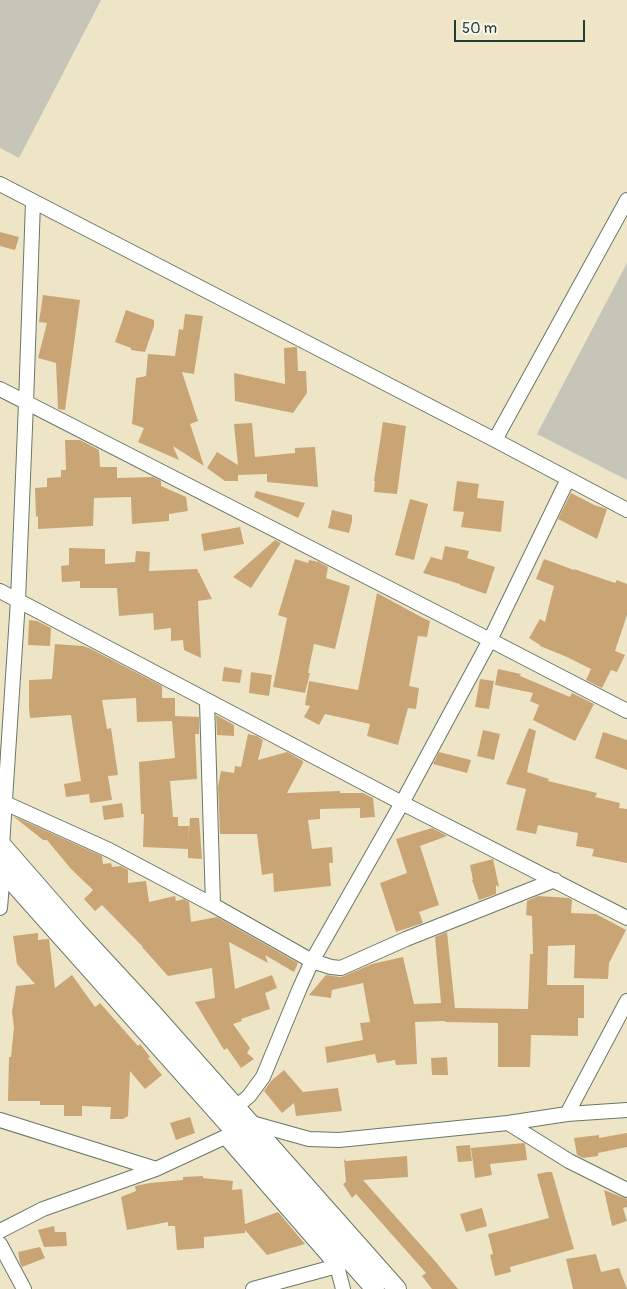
<!DOCTYPE html>
<html>
<head>
<meta charset="utf-8">
<style>
	body { margin:0 }
	#map { position:relative; width:627px; height:1289px; overflow:hidden; background:#eee5c7; font-family:Pangolin,sans-serif }
	canvas { display:block }
	.scale { position:absolute; left:454px; top:20px; width:131px; height:22px; box-sizing:border-box; border:2px solid #1f3d34; border-top:0; padding-left:6px; font-size:15px; line-height:18px; white-space:nowrap; color:#1f3d34; -webkit-text-stroke:4px #fbf7ec; paint-order:stroke }
</style>
</head>
<body>
<div id="map">
<canvas width="627" height="1289"></canvas>
<div class="scale">50 m</div>
</div>
<script>
const ctx = document.querySelector('canvas').getContext('2d');
ctx.lineJoin = 'round';
function paint(path, color) { ctx.fillStyle = color; ctx.fill(path, 'evenodd'); }
const shape = rows => new Path2D(rows.map(r => 'M' + r).join(''));
function stroke(path, color, width, dash) { ctx.strokeStyle = color; ctx.lineWidth = width; ctx.lineCap = dash ? 'butt' : 'round'; ctx.setLineDash(dash || []); ctx.stroke(path); }
const industrial = shape([
	[0,0,101,0,19,158,0,148],
	[627,263,627,480,537,434]
]);
const building = shape([
	[0,232,19,237,15,250,0,246],
	[43,295,80,300,65,410,58,409,56,363,38,358,47,323,39,322],
	[126,310,154,320,154,326,145,352,131,350,131,348,115,342],
	[185,314,203,316,194,374,182,372,198,421,190,424,204,466,173,446,179,460,138,442,144,428,132,424,136,378,146,376,148,354,175,356,179,329,183,330],
	[296,347,297,348,298,371,306,371,307,393,293,413,235,401,234,373,285,384,284,348],
	[383,422,406,426,397,494,374,492,375,481,374,481],
	[252,423,255,457,295,453,295,448,315,447,318,487,267,482,267,474,238,475,238,473,238,481,225,481,207,468,217,452,238,465,234,424],
	[65,440,80,440,99,450,100,467,117,467,117,478,153,477,161,481,161,486,186,497,188,511,169,514,169,521,132,524,131,497,94,498,93,526,38,529,38,516,36,517,35,488,47,487,47,478,61,477,61,470,66,470],
	[457,481,479,484,477,498,504,501,501,532,461,527,464,512,453,511],
	[256,491,305,503,298,518,254,497],
	[571,493,594,505,607,509,597,539,558,519],
	[410,499,428,504,414,560,395,555],
	[332,510,352,515,352,521,349,533,328,528],
	[240,527,244,544,204,551,201,534],
	[275,540,281,543,251,588,233,577],
	[445,546,469,551,467,558,495,567,486,594,460,585,460,584,423,573,431,557,442,560],
	[69,548,105,549,105,564,135,562,136,551,150,552,149,571,197,569,212,599,198,601,201,658,184,650,183,640,171,641,171,628,154,630,153,613,119,616,117,588,80,588,80,581,62,582,61,566,69,565],
	[295,559,308,563,309,560,319,562,328,567,326,578,350,586,335,649,314,644,308,673,310,673,305,693,273,687,287,618,278,615],
	[544,559,574,570,574,569,615,583,617,580,627,584,627,615,615,651,625,655,617,672,611,670,602,688,586,680,591,669,567,657,540,646,540,645,529,638,540,619,545,622,554,586,536,579],
	[377,593,423,618,430,621,427,637,418,636,409,686,419,688,416,709,408,708,398,745,367,736,370,724,325,714,319,725,304,717,310,706,305,705,309,681,358,690],
	[29,620,37,621,51,628,50,646,28,645],
	[55,644,83,646,89,648,162,686,162,698,175,698,175,716,199,717,199,734,195,734,197,779,170,781,173,817,178,817,178,826,189,826,188,844,190,818,199,818,202,859,188,858,188,849,143,847,144,814,141,814,139,762,175,758,172,721,137,722,136,698,102,700,107,729,111,728,118,775,108,776,112,800,90,803,89,794,66,797,64,784,81,781,71,715,30,718,29,708,29,680,52,679],
	[224,667,242,670,240,683,222,681],
	[498,669,521,674,520,676,570,697,572,693,594,704,575,741,533,720,539,705,530,701,533,693,495,685],
	[251,672,272,675,269,696,249,693],
	[480,679,494,681,489,709,475,707],
	[216,715,234,725,234,736,217,735],
	[529,728,536,731,527,772,549,779,548,781,597,793,595,797,620,803,619,808,627,809,627,863,592,856,594,849,576,846,578,833,538,825,536,834,516,830,526,789,506,784],
	[483,730,500,734,494,760,477,756],
	[603,732,627,740,627,770,595,758],
	[248,734,257,736,263,740,258,760,287,752,303,761,303,763,287,793,340,791,340,793,363,793,373,798,375,817,360,818,360,808,320,809,320,819,308,820,312,849,332,847,333,863,329,863,331,886,274,892,273,873,262,875,257,834,220,834,218,787,221,771,234,773,235,766,241,767],
	[439,752,471,760,467,773,433,764],
	[122,803,124,817,104,820,102,806],
	[13,816,102,856,103,864,111,863,112,867,121,866,128,870,128,883,146,881,149,902,175,896,176,901,184,899,189,902,191,922,217,917,298,963,294,972,265,955,268,963,229,942,235,989,272,975,277,988,265,993,270,1009,241,1019,242,1021,233,1024,250,1048,247,1053,254,1059,241,1068,227,1048,224,1050,195,1002,215,998,212,968,168,976,142,947,143,947,102,905,95,911,84,899,93,890,71,869,47,840,43,840],
	[432,828,447,836,420,846,439,905,419,912,423,923,396,932,380,883,407,873,396,839],
	[493,859,499,887,496,885,496,894,479,900,472,880,473,880,470,865],
	[538,896,569,898,572,900,571,913,596,914,626,930,609,963,608,979,574,978,575,945,548,946,547,985,584,985,584,1018,578,1018,578,1036,531,1035,530,1067,498,1067,498,1023,445,1022,445,1021,415,1022,417,1064,396,1065,395,1060,377,1063,375,1054,327,1063,325,1047,363,1040,360,1023,370,1022,363,983,332,990,331,998,309,995,326,975,340,977,344,976,372,964,403,957,414,1004,441,1003,435,937,447,932,455,1008,528,1009,530,954,533,954,532,916,526,915,527,901],
	[38,933,38,940,49,939,55,988,72,975,95,1007,100,1003,138,1046,140,1044,150,1057,148,1058,162,1075,145,1089,130,1071,128,1116,123,1119,110,1119,111,1107,82,1106,82,1116,64,1116,64,1105,40,1105,40,1101,8,1101,9,1057,11,1057,14,1027,12,1012,16,986,35,984,17,964,13,936],
	[447,1057,448,1075,432,1075,431,1058],
	[284,1070,303,1092,338,1088,342,1111,296,1116,294,1103,282,1113,264,1091,271,1081],
	[190,1117,195,1133,176,1140,170,1123],
	[627,1133,627,1147,598,1153,598,1156,583,1158,577,1155,574,1138,599,1135,599,1138],
	[524,1143,525,1144,527,1160,490,1164,492,1175,475,1178,471,1148],
	[470,1145,472,1161,458,1162,456,1146],
	[407,1156,408,1177,363,1180,435,1261,458,1289,432,1289,422,1276,426,1273,356,1194,352,1198,343,1184,346,1182,344,1159,346,1161],
	[547,1172,552,1172,574,1249,510,1267,511,1272,495,1276,490,1255,493,1254,488,1234,549,1218,537,1174],
	[203,1176,203,1178,233,1181,232,1190,242,1189,245,1224,278,1212,305,1244,267,1255,245,1230,245,1233,204,1237,204,1248,177,1250,175,1226,168,1226,168,1222,127,1230,121,1197,136,1191,135,1186,150,1183,183,1180,183,1177],
	[604,1190,627,1199,627,1207,623,1208,627,1221,612,1226],
	[482,1208,487,1226,466,1232,460,1214],
	[54,1226,55,1232,66,1232,67,1246,44,1247,38,1230],
	[40,1247,45,1258,22,1267,20,1263,18,1252],
	[596,1254,601,1272,619,1268,627,1289,573,1289,566,1259]
]);
const minor = shape([
	[0,184,495,440,627,510],
	[0,389,490,640,627,711],
	[495,440,627,200],
	[0,591,402,803,627,918],
	[207,701,213,905],
	[5,803,109,850,213,905,312,961,331,967,341,968,406,939,555,880],
	[0,908,3,871,2,846,18,600,26,403,33,202],
	[236,1107,249,1096,263,1077,299,990,312,961,402,803,490,640,568,479],
	[567,1114,627,1001],
	[0,1120,156,1169],
	[508,1123,569,1161,627,1190],
	[225,1137,337,1266,343,1289],
	[0,1231,43,1209,156,1169,225,1137,248,1122,309,1139,339,1140,508,1123,567,1114,627,1110],
	[0,1244,24,1289],
	[253,1289,337,1266,344,1262]
]);
const tertiary = shape([
	[0,843,76,930,150,1010,397,1289],
	[0,868,375,1289]
]);
paint(industrial, '#c5c5b8');
paint(building, '#c9a575');
stroke(minor, '#677867', 16);
stroke(tertiary, '#677867', 20);
stroke(minor, '#fff', 14);
stroke(tertiary, '#fff', 18);
</script>
</body>
</html>
